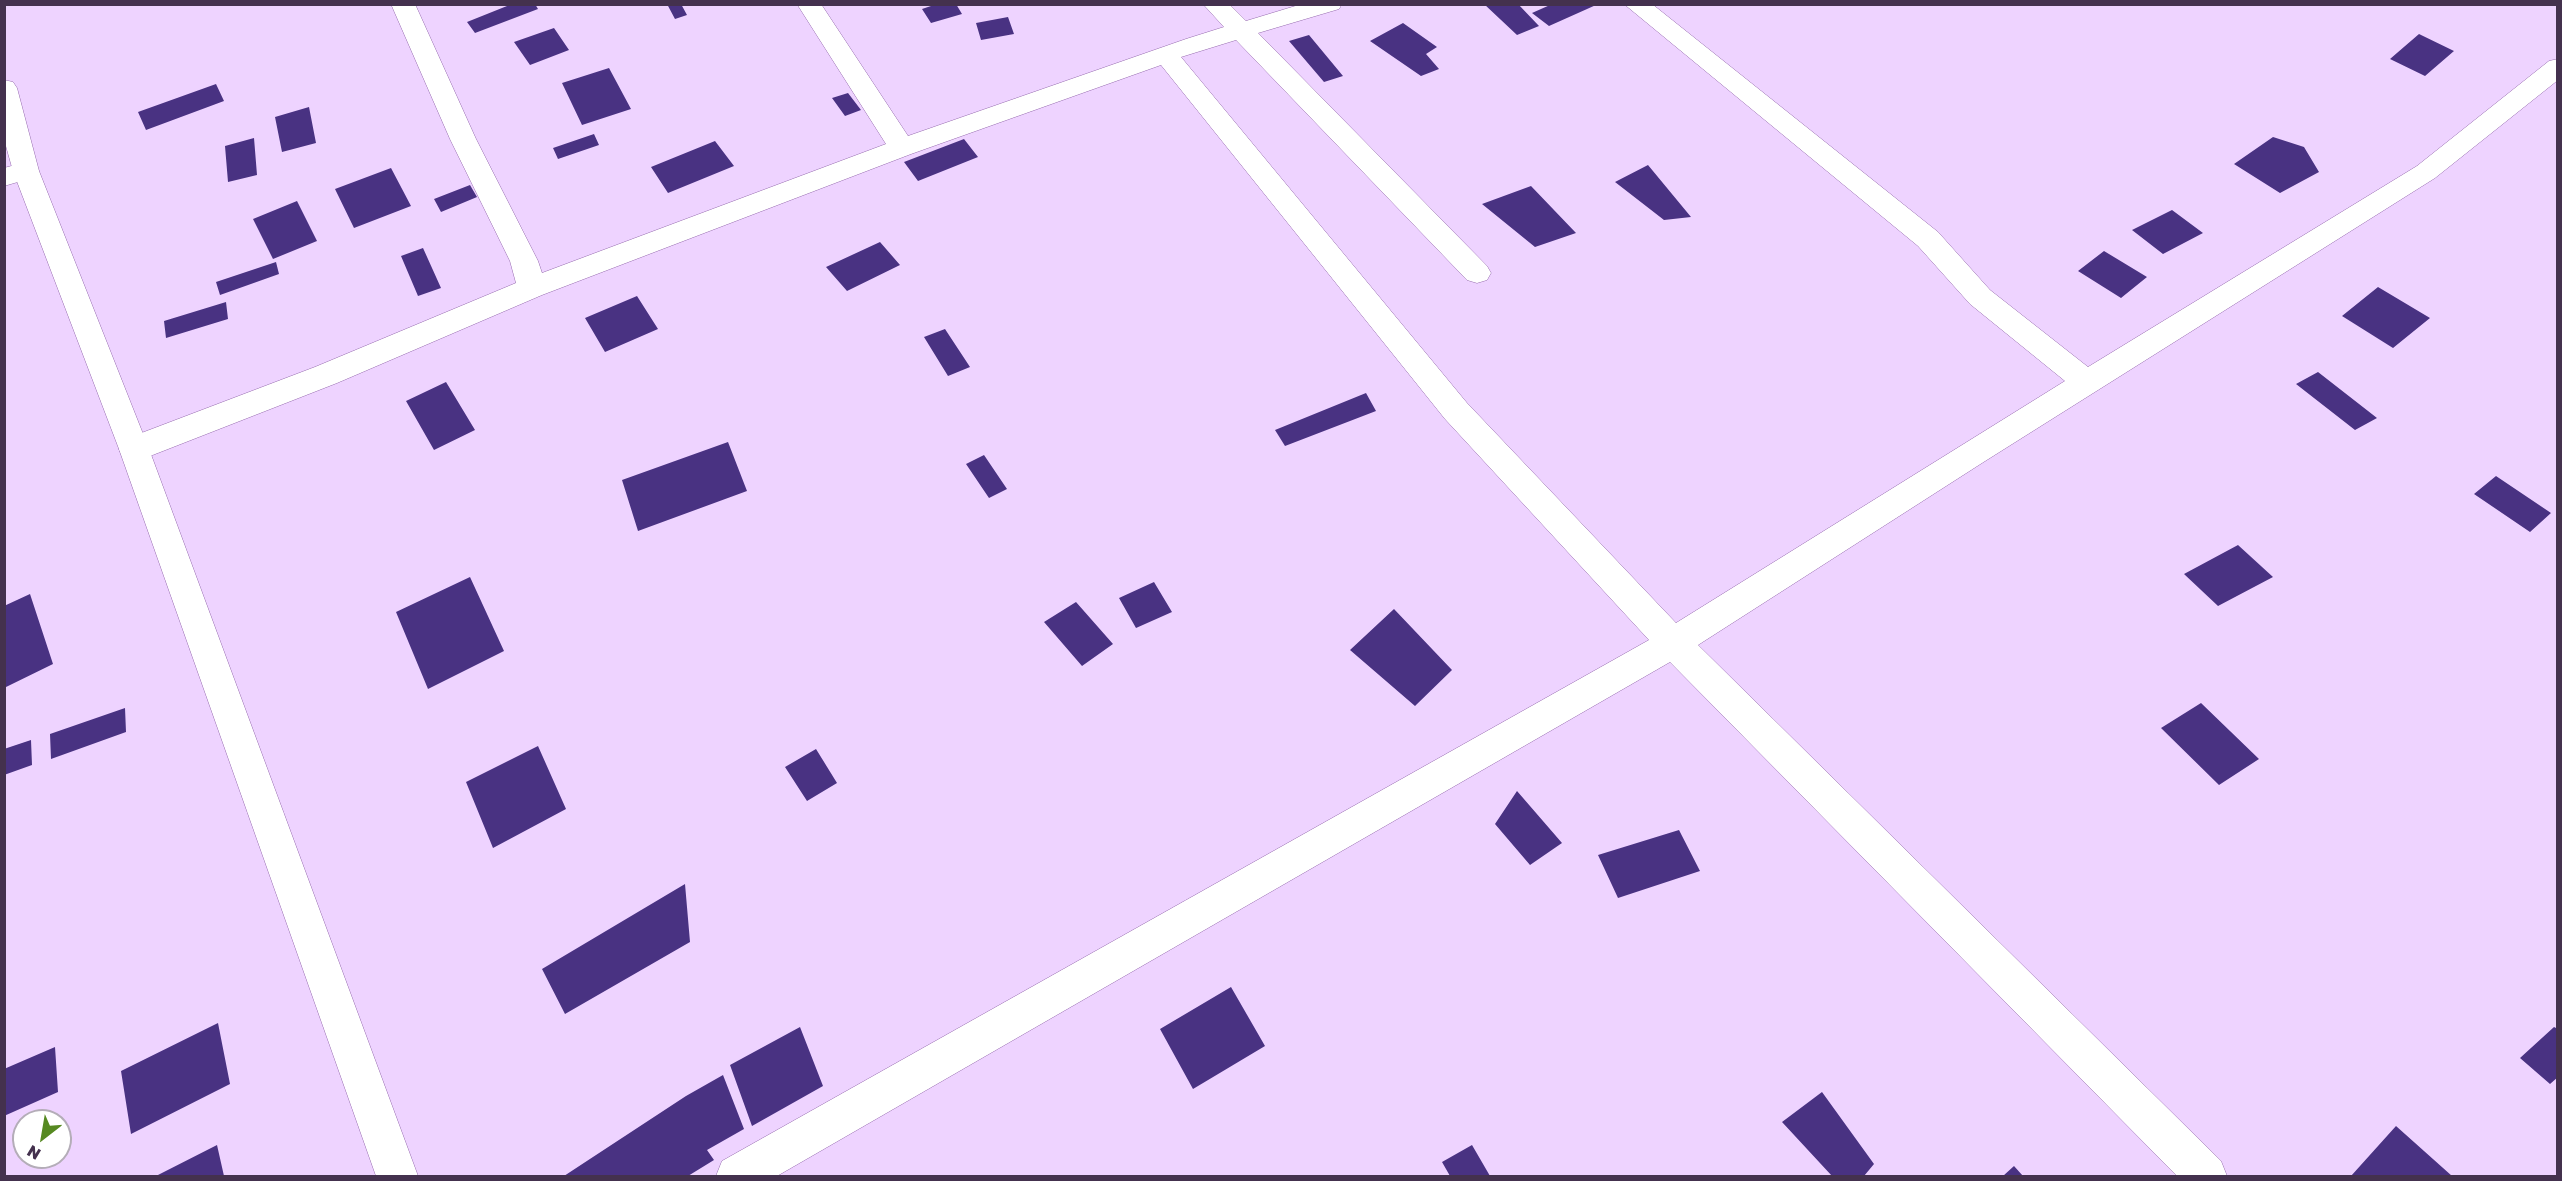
<!DOCTYPE html>
<html>
<head>
<meta charset="utf-8">
<style>
	body { margin:0 }
	#map { position:relative; width:2562px; height:1181px; overflow:hidden; background:#eed3ff; font-family:"Golos Text",sans-serif }
	canvas { display:block }
	.frame { position:absolute; inset:0; border:6px solid #44314e; pointer-events:none }
	.north { position:absolute; left:12px; top:1109px; width:60px; height:60px; box-sizing:border-box; background:#fff; border:2px solid #b4adb8; border-radius:50%; rotate:211deg; font-size:16px; font-weight:700; line-height:24px; text-align:center; color:#44314e }
	.north::after { content:''; display:block; margin:auto; width:21px; height:27px; background:#568921; clip-path:polygon(50% 0,100% 100%,50% 72%,0 100%) }
</style>
</head>
<body>
<div id="map">
<canvas width="2562" height="1181"></canvas>
<div class="frame"></div>
<div class="north">N</div>
</div>
<script>
const ctx = document.querySelector('canvas').getContext('2d');
ctx.lineJoin = 'round';
function paint(path, color) { ctx.fillStyle = color; ctx.fill(path, 'evenodd'); }
const shape = rows => new Path2D(rows.map(r => 'M' + r).join(''));
function stroke(path, color, width, dash) { ctx.strokeStyle = color; ctx.lineWidth = width; ctx.lineCap = dash ? 'butt' : 'round'; ctx.setLineDash(dash || []); ctx.stroke(path); }
const building = shape([
	[512,4,535,4,538,9,475,33,467,22],
	[667,4,681,4,687,15,675,19],
	[937,4,956,4,962,14,931,23,922,9],
	[1484,4,1518,4,1539,26,1517,35],
	[1550,5,1596,5,1549,26,1532,13],
	[1008,17,1014,34,981,40,976,23],
	[1403,23,1437,47,1426,54,1439,69,1421,76,1370,41],
	[554,28,569,50,530,65,514,42],
	[2419,34,2454,51,2425,76,2390,59],
	[1309,35,1343,76,1324,82,1289,41],
	[609,68,631,109,582,125,562,83],
	[216,84,224,101,146,130,138,112],
	[848,93,861,110,845,116,832,98],
	[309,107,316,143,282,152,275,117],
	[594,134,599,145,558,159,553,148],
	[2273,137,2304,147,2319,172,2280,193,2234,164],
	[254,138,257,175,228,182,225,146],
	[964,139,978,157,918,181,904,162],
	[715,141,734,166,668,193,651,167],
	[1648,165,1691,217,1664,220,1615,182],
	[391,168,411,206,354,228,335,189],
	[470,185,477,197,441,212,434,199],
	[1531,186,1576,233,1535,247,1482,204],
	[297,201,317,241,273,259,253,219],
	[2172,210,2203,233,2163,254,2132,230],
	[880,242,900,265,847,291,826,267],
	[423,248,441,288,418,296,401,256],
	[2104,251,2147,277,2121,298,2078,271],
	[276,262,279,274,220,295,216,282],
	[2378,287,2430,318,2393,348,2342,316],
	[637,296,658,329,605,352,585,318],
	[226,302,228,319,166,338,164,321],
	[945,329,970,367,948,376,924,337],
	[2318,372,2377,418,2355,430,2296,384],
	[446,382,475,430,434,450,406,401],
	[1366,393,1376,411,1285,446,1275,430],
	[728,442,747,491,638,531,622,480],
	[984,455,1007,489,989,498,966,464],
	[2496,476,2551,513,2530,532,2474,494],
	[2238,545,2273,577,2218,606,2184,574],
	[470,577,504,651,428,689,396,612],
	[1154,582,1172,612,1136,628,1119,598],
	[30,594,53,664,4,688,4,606],
	[1076,602,1113,644,1082,666,1044,622],
	[1394,609,1452,670,1415,706,1350,650],
	[2201,703,2259,759,2219,785,2161,728],
	[125,708,126,732,51,759,50,734],
	[31,740,32,765,4,775,4,749],
	[538,746,566,809,493,848,466,782],
	[816,749,837,783,807,801,785,767],
	[1517,791,1562,843,1530,865,1495,824],
	[1679,830,1700,871,1618,898,1598,855],
	[685,884,690,942,565,1014,542,969],
	[1231,987,1265,1046,1193,1089,1160,1029],
	[218,1023,230,1084,131,1134,121,1071],
	[800,1027,823,1086,752,1126,730,1065],
	[2554,1027,2558,1029,2558,1077,2550,1084,2520,1058],
	[55,1047,58,1092,4,1116,4,1069],
	[723,1075,744,1129,707,1150,714,1160,688,1176,564,1176,686,1096],
	[1822,1092,1874,1164,1864,1176,1832,1176,1782,1122],
	[2396,1126,2452,1176,2351,1176],
	[217,1145,224,1176,156,1176],
	[1472,1145,1490,1176,1450,1176,1442,1162],
	[2014,1166,2023,1176,2003,1176]
]);
const street = shape([
	[391,4,415,4,476,139,538,261,542,273,886,144,797,4,821,4,908,136,1186,39,1224,27,1203,4,1229,4,1246,21,1302,4,1342,4,1339,9,1258,33,1487,266,1491,273,1487,280,1477,283,1467,280,1236,40,1181,57,1467,403,1676,623,2065,381,1970,304,1918,246,1624,4,1652,4,1938,232,1990,290,2088,367,2417,166,2549,61,2558,59,2558,80,2435,178,1982,463,1698,645,2221,1161,2227,1176,2177,1176,1670,662,777,1176,716,1176,722,1161,1649,640,1445,419,1161,65,911,154,542,295,337,383,145,458,134,461,123,458,119,449,123,440,315,367,516,283,510,261,450,139,391,4],
	[26,162,35,165,39,171,35,177,4,186,4,168,26,162]
]);
const secondary = shape([
	[4,80,13,82,17,88,39,171,149,449,418,1176,376,1176,119,449,13,171,4,139,4,80]
]);
paint(building, '#493282');
stroke(street, '#956bae', 1);
stroke(secondary, '#956bae', 1);
paint(street, '#fff');
paint(secondary, '#fff');
</script>
</body>
</html>
